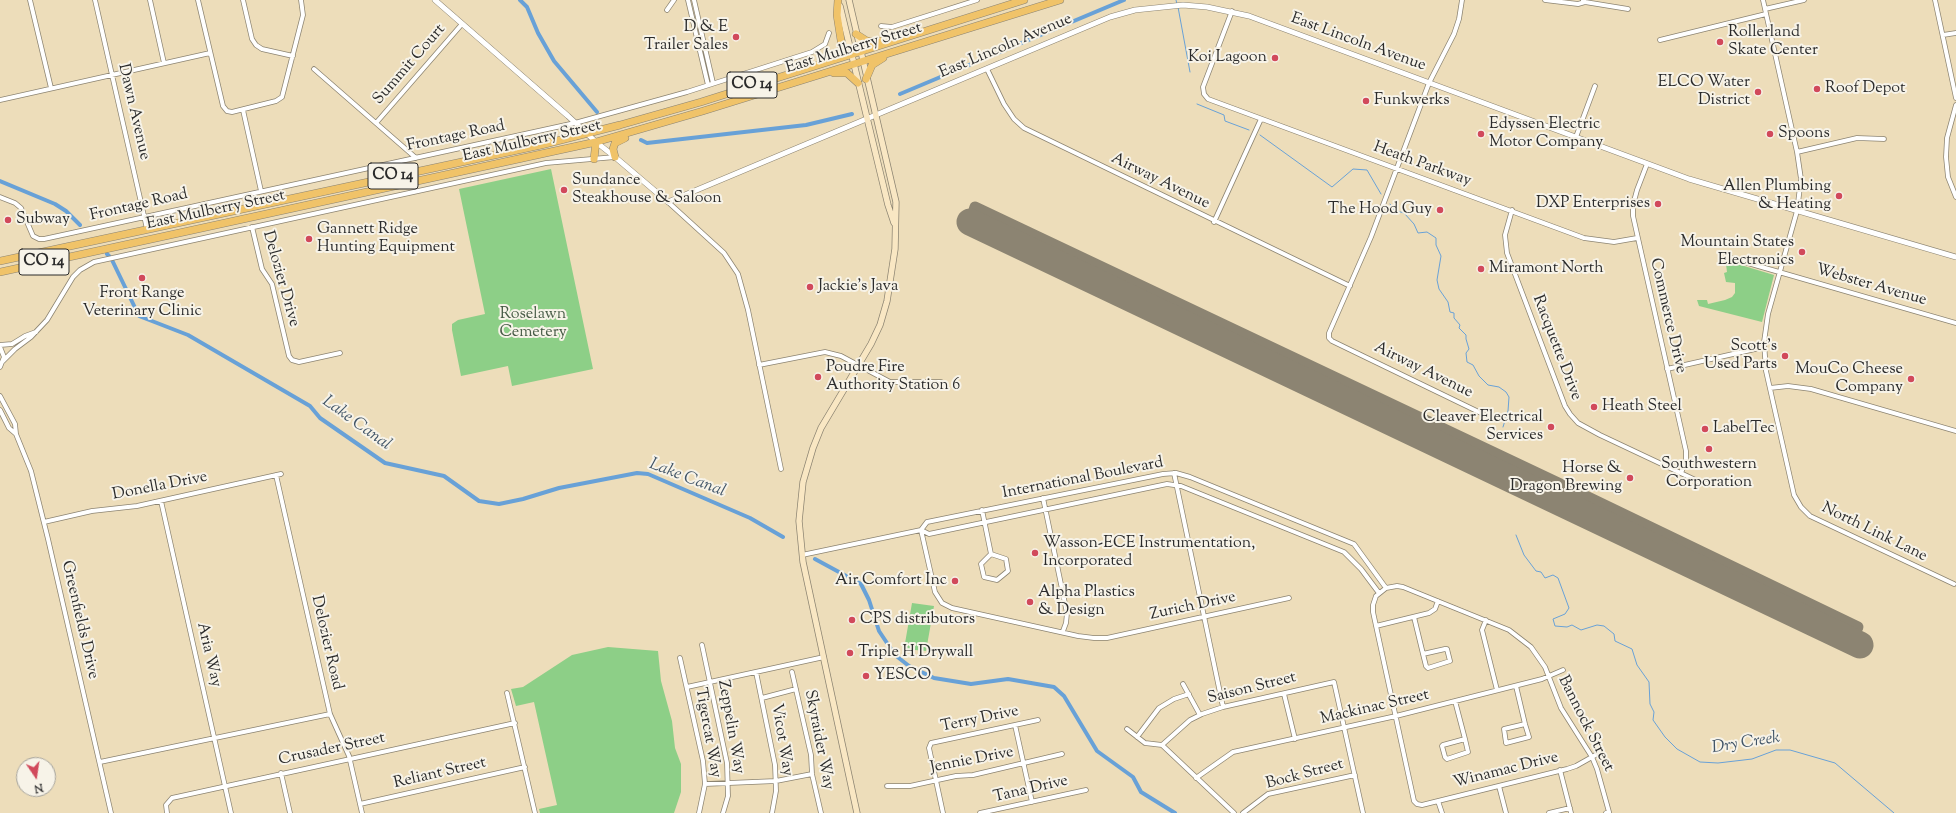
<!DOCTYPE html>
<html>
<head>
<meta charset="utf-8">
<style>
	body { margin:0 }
	#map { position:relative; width:1956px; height:813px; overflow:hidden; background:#edddba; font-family:"Sorts Mill Goudy",serif }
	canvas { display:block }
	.north { position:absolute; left:16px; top:757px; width:40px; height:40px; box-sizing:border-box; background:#f7f3e8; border:1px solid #a5a39c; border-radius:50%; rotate:167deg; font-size:11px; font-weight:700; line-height:16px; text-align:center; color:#2b2b2b }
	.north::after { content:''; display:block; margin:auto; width:14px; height:18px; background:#d1495b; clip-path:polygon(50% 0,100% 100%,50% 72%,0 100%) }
</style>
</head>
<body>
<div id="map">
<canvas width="1956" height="813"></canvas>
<div class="north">N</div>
</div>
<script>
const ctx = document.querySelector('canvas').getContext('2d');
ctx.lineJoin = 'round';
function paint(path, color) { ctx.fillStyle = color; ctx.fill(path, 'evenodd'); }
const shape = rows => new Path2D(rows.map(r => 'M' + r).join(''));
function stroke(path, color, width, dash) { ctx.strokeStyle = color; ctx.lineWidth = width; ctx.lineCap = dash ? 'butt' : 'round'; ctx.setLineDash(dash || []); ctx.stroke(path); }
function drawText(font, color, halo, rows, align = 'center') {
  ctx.font = font + ' "Sorts Mill Goudy",serif'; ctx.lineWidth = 4; ctx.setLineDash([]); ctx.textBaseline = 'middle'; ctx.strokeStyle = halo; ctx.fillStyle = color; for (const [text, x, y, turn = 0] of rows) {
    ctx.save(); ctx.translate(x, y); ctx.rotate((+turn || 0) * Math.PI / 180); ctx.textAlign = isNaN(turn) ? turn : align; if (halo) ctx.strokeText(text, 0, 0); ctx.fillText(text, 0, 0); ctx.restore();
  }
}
const green = shape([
	[551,169,593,369,512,386,508,366,461,376,452,330,452,324,458,320,485,314,459,189],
	[1731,262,1774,275,1762,322,1699,306,1697,300,1707,300,1708,304,1725,300,1732,297,1735,293,1735,283,1726,282,1724,273,1727,272,1726,264],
	[912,603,934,606,926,651,904,649],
	[608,647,658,651,661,681,672,721,675,748,681,764,681,792,674,813,540,813,539,809,557,805,534,702,516,706,511,689,523,687,572,655]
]);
const stream = shape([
	[1176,0,1177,4],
	[1178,7,1190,72],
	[1197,104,1224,115,1225,121,1249,130],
	[1260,135,1332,187,1353,169,1367,170,1381,194],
	[1390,204,1394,210,1404,213,1414,224,1418,233,1427,232,1436,238,1436,245,1441,256,1437,280,1439,289,1448,302,1450,312,1454,313,1454,318,1460,325,1459,328,1466,335,1466,339,1469,349,1466,353,1467,362,1473,365,1479,376,1488,385,1499,387,1506,392,1509,397,1508,411,1503,427],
	[1516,535,1524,555,1536,571,1541,572,1545,578,1553,575,1558,578,1569,608,1565,614,1553,619,1555,626,1567,627,1572,625,1581,630,1597,625,1604,626,1614,634,1615,641,1632,649,1637,665,1649,682,1650,704,1654,712,1653,720,1665,737,1677,749,1700,762,1718,763,1752,759,1776,750,1790,750,1835,763,1894,813]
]);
const canal = shape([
	[520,0,527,7,538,33,554,61,597,112],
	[900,94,1124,0],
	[641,140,647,143,806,125,852,114],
	[0,181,55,204,66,211,80,225],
	[107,254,109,256],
	[112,260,139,316,188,335,310,406,320,418,385,463,444,476,479,501,499,504,523,499,559,488,637,473,648,474,750,518,783,537],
	[815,559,861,584,869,600,879,631,895,655,909,666,934,678,971,684,1008,679,1054,687,1064,696,1097,751,1133,777,1141,792,1175,813]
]);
const taxiway = shape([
	[970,222,975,207,1590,498,1858,627,1851,641]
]);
const runway = shape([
	[970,222,1860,645]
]);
const minor = shape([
	[30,0,51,88],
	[95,0,147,229],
	[150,0,164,63],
	[198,0,223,106,227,111,232,112,276,101,282,97,303,15,301,0],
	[243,0,252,39,256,45,262,49,293,56],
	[688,0,708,85],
	[694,0,713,83],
	[1462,0,1459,19,1454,34,1429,83,1371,237,1329,333,1329,338,1332,341,1485,415],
	[1545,0,1578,4,1585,2,1583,0],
	[1763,0,1797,152,1801,179,1797,211,1768,314,1764,342,1766,371,1794,495,1801,507,1810,516,1954,584],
	[1935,0,1956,98],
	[1585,2,1628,9],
	[1765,9,1804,0],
	[667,10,674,0],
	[1232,11,1203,87,1204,94,1208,99,1584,238,1614,242,1637,238],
	[881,26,892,27,977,0],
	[1943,35,1956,33],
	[1660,40,1766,14],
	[314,69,416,158],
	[987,69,1004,104,1014,119,1024,128,1350,286],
	[0,100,210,53],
	[1956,105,1947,138,1946,157,1948,177,1956,197],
	[243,110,261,191],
	[376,123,462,24],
	[1576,137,1595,86],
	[1797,152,1857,138,1884,139],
	[1647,164,1637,190,1633,205,1633,216,1686,451,1686,460,1681,473],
	[0,197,15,203,21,208,33,236,39,239,44,239,575,123,687,92,812,52,825,44,829,33],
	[668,202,724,253,738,274,748,310,781,469],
	[1512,210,1505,235,1507,253,1565,406,1570,414,1578,423,1600,435,1704,484,1707,484],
	[1214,222,1261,119],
	[252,227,262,269,272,284,289,356,292,360,299,362,340,353],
	[1727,257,1956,323],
	[0,345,12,344,25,336,36,332],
	[0,347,4,357,0,367],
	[3,361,15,349,31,337,47,320,73,277,80,270,94,262,546,163,615,157],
	[759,365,825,352,841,356,890,382,941,382],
	[1667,369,1764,347],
	[1770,388,1788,386,1811,389,1956,431],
	[0,396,15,424,16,434,31,471,48,539,111,813],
	[0,410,9,428,16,434],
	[1174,473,1223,707],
	[276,475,330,714,349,756,362,813],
	[1043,498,1067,613,1066,623,1063,631],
	[161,501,231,813],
	[982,510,991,554,981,564,984,577,997,580,1008,571,1006,559,991,554],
	[44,522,92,511,137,506,281,474],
	[921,530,927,522,1163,474,1176,473,1190,477,1354,544,1386,588],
	[921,530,935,592,942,603,952,608,1078,636,1094,638,1107,638,1289,598],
	[802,555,921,530,929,534,1167,484,1181,486,1344,552,1361,569,1379,593],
	[1414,617,1423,654,1426,666,1428,668,1450,661,1447,649,1445,649,1423,654],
	[1486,620,1482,630,1497,690],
	[1376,626,1429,613,1435,609,1438,601],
	[702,645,727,763,728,796,723,813],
	[680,658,703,761,705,784,699,813],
	[756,672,775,765,776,791,772,813],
	[792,672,811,755,812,774,821,813],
	[1183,684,1200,715],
	[1516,686,1525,724,1529,737,1506,743,1504,729,1525,724],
	[687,687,824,657],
	[507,693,535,813],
	[1284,694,1295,739],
	[762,698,796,689],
	[1455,701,1465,739,1468,752,1447,759,1445,757,1442,746,1443,745,1465,739],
	[1015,725,1032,802],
	[1127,729,1145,743,1162,745],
	[1137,737,1159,708,1174,699,1189,694],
	[1162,745,1190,720,1202,714,1223,707,1334,682,1363,813],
	[1162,745,1234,813],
	[1599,753,1592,757,1576,766,1567,769,1422,805,1417,804,1414,801,1373,612,1373,605,1376,596,1386,588,1397,586,1403,587,1509,630,1531,647,1545,667,1561,708,1592,757,1597,769,1609,812,1606,813],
	[100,762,330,714],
	[1560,770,1571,813],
	[281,773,290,813],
	[1196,778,1233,752,1396,716,1542,679,1563,670],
	[705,784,776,781,812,774],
	[887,786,910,786,956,776,973,775,1062,754],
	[1499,786,1506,813],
	[1438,801,1442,813],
	[360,804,525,767],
	[167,813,166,805,172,798,515,723],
	[943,813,929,748,931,743,1038,720],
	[980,813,1086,790],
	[1243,813,1268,794,1355,775],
	[1549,813,1570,808]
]);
const tertiary = shape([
	[435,0,568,116,596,142,615,157,668,202,1110,17,1135,10,1183,5,1207,7,1249,16,1689,179,1956,257]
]);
const secondary = shape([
	[849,0,896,202,895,249,887,301,880,325,871,344,821,428,813,448,803,482,799,521,803,562,857,813],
	[840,6,888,205,894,223]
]);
const trunk = shape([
	[856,34,867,41,881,41],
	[830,57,839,52,842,47,837,15,838,0],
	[834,73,847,73,858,83],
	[866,79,872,65,883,58],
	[615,157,613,149,615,143,625,138],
	[594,159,596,142],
	[0,261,541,145,620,125,701,102,1024,0],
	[0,272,596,142,703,111,1060,0]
]);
const markers = [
	[736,37,4,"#d1495b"],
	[1720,42,4,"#d1495b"],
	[1275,58,4,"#d1495b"],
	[1817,89,4,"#d1495b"],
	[1758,92,4,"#d1495b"],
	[1366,101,4,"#d1495b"],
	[1481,134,4,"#d1495b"],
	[1770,134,4,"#d1495b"],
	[564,190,4,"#d1495b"],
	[1839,196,4,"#d1495b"],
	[1658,204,4,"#d1495b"],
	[1440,210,4,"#d1495b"],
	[8,220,4,"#d1495b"],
	[309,239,4,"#d1495b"],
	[1802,252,4,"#d1495b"],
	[1481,269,4,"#d1495b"],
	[142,278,4,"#d1495b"],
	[810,287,4,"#d1495b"],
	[1785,356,4,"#d1495b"],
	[818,377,4,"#d1495b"],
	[1911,379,4,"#d1495b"],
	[1594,407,4,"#d1495b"],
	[1551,427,4,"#d1495b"],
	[1705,429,4,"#d1495b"],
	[1709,449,4,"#d1495b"],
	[1630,478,4,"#d1495b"],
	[1035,553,4,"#d1495b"],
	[955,581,4,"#d1495b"],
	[1030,602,4,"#d1495b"],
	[852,620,4,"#d1495b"],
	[850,653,4,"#d1495b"],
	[866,676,4,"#d1495b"]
];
const shields = [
	[752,85,50],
	[393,176,50],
	[44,262,50]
];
const shieldNames = [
	["CO 14",752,85],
	["CO 14",393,176],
	["CO 14",44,262]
];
const poiNames = [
	["D & E",728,28,"right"],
	["Trailer Sales",728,46,"right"],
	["Rollerland",1728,33],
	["Skate Center",1728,51],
	["Koi Lagoon",1267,58,"right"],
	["ELCO Water",1750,83,"right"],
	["District",1750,101,"right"],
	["Roof Depot",1825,89],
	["Funkwerks",1374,101],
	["Edyssen Electric",1489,125],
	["Motor Company",1489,143],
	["Spoons",1778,134],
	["Sundance",572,181],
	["Steakhouse & Saloon",572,199],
	["Allen Plumbing",1831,187,"right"],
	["& Heating",1831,205,"right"],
	["DXP Enterprises",1650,204,"right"],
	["The Hood Guy",1432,210,"right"],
	["Subway",16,220],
	["Gannett Ridge",317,230],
	["Hunting Equipment",317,248],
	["Mountain States",1794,243,"right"],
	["Electronics",1794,261,"right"],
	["Miramont North",1489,269],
	["Jackie's Java",818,287],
	["Front Range",142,294,"center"],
	["Veterinary Clinic",142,312,"center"],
	["Scott's",1777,347,"right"],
	["Used Parts",1777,365,"right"],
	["Poudre Fire",826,368],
	["Authority Station 6",826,386],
	["MouCo Cheese",1903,370,"right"],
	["Company",1903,388,"right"],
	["Heath Steel",1602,407],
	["Cleaver Electrical",1543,418,"right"],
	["Services",1543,436,"right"],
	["LabelTec",1713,429],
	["Southwestern",1709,465,"center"],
	["Corporation",1709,483,"center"],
	["Horse &",1622,469,"right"],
	["Dragon Brewing",1622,487,"right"],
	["Wasson-ECE Instrumentation,",1043,544],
	["Incorporated",1043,562],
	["Air Comfort Inc",947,581,"right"],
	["Alpha Plastics",1038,593],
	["& Design",1038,611],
	["CPS distributors",860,620],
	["Triple H Drywall",858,653],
	["YESCO",874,676]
];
const streetNames = [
	["East Lincoln Avenue",1358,43,20],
	["East Lincoln Avenue",1006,47,-23],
	["East Mulberry Street",854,49,-17],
	["Summit Court",410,65,-49],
	["Dawn Avenue",133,112,77],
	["Frontage Road",456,137,-12],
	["East Mulberry Street",532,142,-13],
	["Heath Parkway",1422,165,20],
	["Airway Avenue",1160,182,26],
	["Frontage Road",139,206,-13],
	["East Mulberry Street",216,211,-12],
	["Delozier Drive",280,279,74],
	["Webster Avenue",1871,286,16],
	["Commerce Drive",1667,316,77],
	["Racquette Drive",1556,348,69],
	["Airway Avenue",1423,371,26],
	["International Boulevard",1083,479,-11],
	["Donella Drive",160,487,-11],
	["North Link Lane",1874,533,26],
	["Zurich Drive",1193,607,-12],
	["Greenfields Drive",79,620,77],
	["Delozier Road",326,643,77],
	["Aria Way",208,655,77],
	["Saison Street",1252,689,-14],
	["Mackinac Street",1375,708,-13],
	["Terry Drive",980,720,-12],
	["Bannock Street",1585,724,63],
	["Zeppelin Way",730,727,80],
	["Tigercat Way",707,733,80],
	["Vicot Way",781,740,81],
	["Skyraider Way",818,740,79],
	["Crusader Street",332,750,-12],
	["Jennie Drive",972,761,-11],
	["Winamac Drive",1506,771,-14],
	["Reliant Street",440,774,-13],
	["Bock Street",1305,775,-15],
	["Tana Drive",1031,790,-13]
];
const parkNames = [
	["Roselawn",533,315],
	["Cemetery",533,333]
];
const waterNames = [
	["Lake Canal",356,424,36],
	["Lake Canal",687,479,21],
	["Dry Creek",1746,744,-9]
];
paint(green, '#8dcf87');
stroke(stream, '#68a1d7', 1);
stroke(canal, '#68a1d7', 4);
stroke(taxiway, '#8c8472', 11);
stroke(runway, '#8c8472', 27);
stroke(minor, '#8c8472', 5.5);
stroke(tertiary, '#8c8472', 6);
stroke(secondary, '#8c8472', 7);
stroke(trunk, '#8c8472', 8);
stroke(minor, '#fff', 4);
stroke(tertiary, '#fff', 5);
stroke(secondary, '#f9e7c3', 5.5);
stroke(trunk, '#f0c369', 7);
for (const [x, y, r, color] of markers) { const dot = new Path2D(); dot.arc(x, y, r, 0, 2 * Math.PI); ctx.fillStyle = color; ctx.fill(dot); stroke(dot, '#f7f3e8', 1.5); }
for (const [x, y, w] of shields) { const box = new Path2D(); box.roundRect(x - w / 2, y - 13, w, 26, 3); ctx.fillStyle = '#f7f3e8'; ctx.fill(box); stroke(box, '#2b2b2b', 1); }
drawText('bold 15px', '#2b2b2b', null, shieldNames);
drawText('16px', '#2b2b2b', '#f7f3e8', poiNames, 'left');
drawText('16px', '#2b2b2b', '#f7f3e8', streetNames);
drawText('16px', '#485c47', '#f7f3e8', parkNames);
drawText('italic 17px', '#405467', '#f7f3e8', waterNames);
</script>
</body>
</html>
